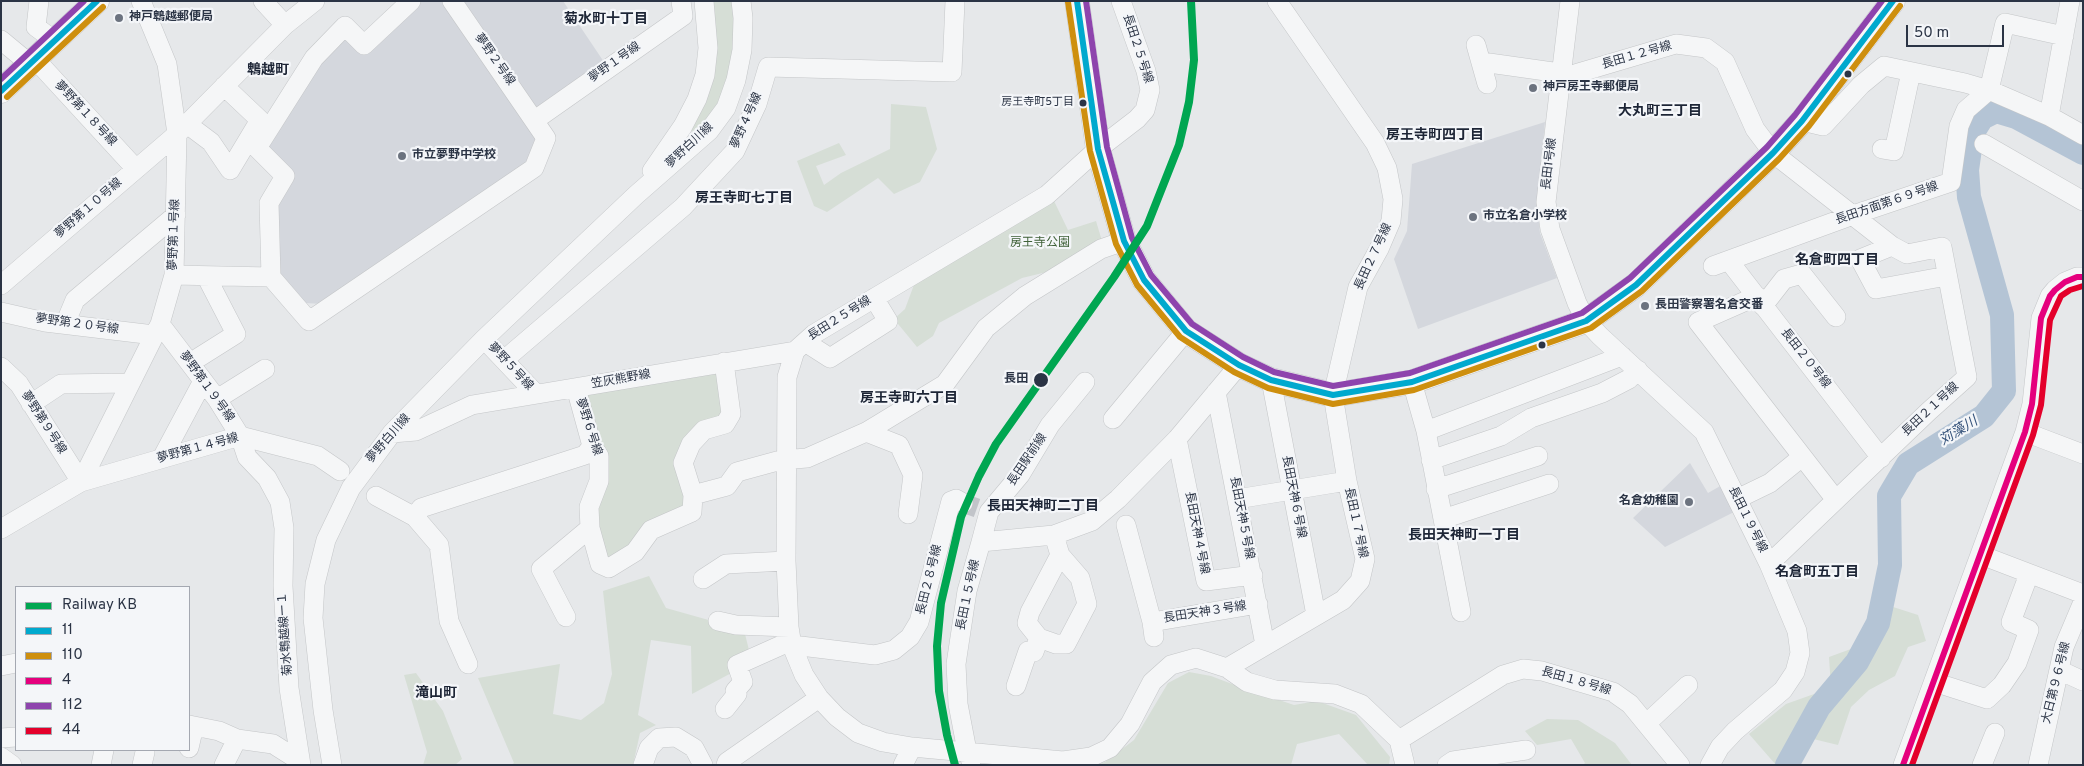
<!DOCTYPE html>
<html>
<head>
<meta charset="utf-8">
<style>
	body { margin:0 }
	#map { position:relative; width:2084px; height:766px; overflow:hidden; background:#e6e8ea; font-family:Overpass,sans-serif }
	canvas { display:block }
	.frame { position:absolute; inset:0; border:2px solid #2b3445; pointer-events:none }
	.legend { position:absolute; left:15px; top:586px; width:175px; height:165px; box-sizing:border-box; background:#f4f6f9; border:1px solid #a4a8b1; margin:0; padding:6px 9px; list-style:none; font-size:15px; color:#2b3445 }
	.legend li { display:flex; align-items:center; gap:10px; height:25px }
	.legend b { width:25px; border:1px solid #a4a8b1 }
	.scale { position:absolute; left:1906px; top:25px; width:98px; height:22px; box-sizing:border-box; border:2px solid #2b3445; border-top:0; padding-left:6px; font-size:15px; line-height:18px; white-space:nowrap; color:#2b3445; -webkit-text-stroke:4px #f4f6f9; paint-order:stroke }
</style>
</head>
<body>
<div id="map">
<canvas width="2084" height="766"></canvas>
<div class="frame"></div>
<ul class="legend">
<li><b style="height:6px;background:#00a651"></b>Railway KB</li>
<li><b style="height:6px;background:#00a9ce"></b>11</li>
<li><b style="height:6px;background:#ce8f0e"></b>110</li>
<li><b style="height:6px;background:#e5007d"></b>4</li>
<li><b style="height:6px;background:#8e44ad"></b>112</li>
<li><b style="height:6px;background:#e4002b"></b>44</li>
</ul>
<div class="scale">50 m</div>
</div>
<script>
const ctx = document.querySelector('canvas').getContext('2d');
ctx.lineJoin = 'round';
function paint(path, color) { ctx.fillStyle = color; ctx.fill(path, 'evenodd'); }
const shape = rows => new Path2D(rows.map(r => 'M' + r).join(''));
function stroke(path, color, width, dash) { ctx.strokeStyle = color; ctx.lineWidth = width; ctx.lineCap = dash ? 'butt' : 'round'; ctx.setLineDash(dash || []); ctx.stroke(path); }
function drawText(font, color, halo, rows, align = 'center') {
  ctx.font = font + ' Overpass,"Noto Sans JP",sans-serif'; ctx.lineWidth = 4.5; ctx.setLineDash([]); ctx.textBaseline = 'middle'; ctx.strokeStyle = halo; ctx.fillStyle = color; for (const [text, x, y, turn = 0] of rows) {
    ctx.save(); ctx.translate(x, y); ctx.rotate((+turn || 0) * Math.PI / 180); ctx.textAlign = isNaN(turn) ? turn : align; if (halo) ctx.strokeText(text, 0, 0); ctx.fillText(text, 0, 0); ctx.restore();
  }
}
const built = shape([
	[421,1,563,1,604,62,541,107,533,106,538,141,527,165,324,304,304,303,276,269,274,203,293,177,264,147,318,61,346,35,363,54],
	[1545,122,1537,204,1540,233,1557,278,1418,329,1394,259,1407,231,1412,164],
	[1690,463,1708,493,1722,485,1734,512,1665,547,1633,518]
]);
const green = shape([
	[711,1,733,1,736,48,728,80,717,104,699,130,693,133,691,128],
	[891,104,926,107,937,149,920,182,894,194,878,178,827,212,814,206,797,161,839,143,846,155,816,166,824,185,841,173,890,149],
	[1054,201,1068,230,1096,221,1102,241,1051,271,1022,278,939,323,933,336,917,347,894,319,905,309,915,282],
	[717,371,725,415,687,441,687,508,610,561,596,533,586,399,590,391],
	[649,576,666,608,744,630,752,662,692,694,691,646,651,640,638,715,656,725,640,733,633,765,511,765,514,763,478,678,560,664,553,714,581,720,604,703,612,674,603,591],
	[1887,605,1918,615,1926,641,1908,647,1895,676,1869,690,1851,707,1838,745,1805,737,1797,763,1802,765,1776,765,1749,734,1786,704,1831,688,1829,657,1870,642,1883,623],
	[1189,672,1211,676,1240,687,1294,705,1317,701,1356,715,1390,757,1389,765,1368,765,1339,734,1297,744,1291,765,1096,765,1105,762,1134,740,1168,683],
	[416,673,443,711,462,759,455,765,423,765,427,752,404,675],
	[1547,719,1578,720,1615,743,1632,765,1583,765,1585,763,1571,739,1537,745,1525,731]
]);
const river = shape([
	[1787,765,1819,707,1857,662,1878,623,1890,565,1889,496,1908,464,1984,416,2004,391,2002,315,1969,197,1967,170,1972,134,1982,118,1996,111,2016,117,2083,153]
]);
const minorTunnel = shape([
	[963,503,977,508]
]);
const minor = shape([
	[39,1,36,27,55,41],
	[263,1,285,25],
	[411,1,364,45,345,26,314,58,257,148,285,176,269,203,271,277,309,321,534,168,546,138,452,1],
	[1121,1,1146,71,1150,90,1145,110,1137,119,1098,149,1047,195,814,334,795,351,787,377,786,561,789,627,792,646,804,675,819,698,837,717,858,733,883,742,912,747,1063,761,1091,757,1110,748,1130,724,1152,682,1171,665,1196,658,1227,668,1247,682,1275,690,1335,694,1361,704,1399,740,1405,765],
	[1570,1,1546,202,1550,229,1577,303,1586,321,1600,336,1704,432,1769,564,1797,631,1800,653,1795,672,1783,690,1735,731,1720,747,1710,765],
	[1,40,30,64],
	[1476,45,1487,84],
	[35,59,136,169],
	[1482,62,1553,72,1561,78,1676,44,1706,48,1725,62,1755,129,1773,153,1892,246,1907,254,1942,247,1967,377,1929,411,1769,564],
	[2049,116,2070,1],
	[535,120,683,16,681,1],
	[1802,121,1823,126,1861,85,1884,66,1965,83,1989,90,2005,23,2064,36],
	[187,124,211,142,230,170,260,120,224,86],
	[1984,144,2083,201],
	[1882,149,1894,151,1911,72],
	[652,171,683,126,697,99,705,75,708,48,704,1],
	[1892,246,1860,259,1876,289,1947,276],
	[1729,261,1881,458],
	[1713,266,1853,215,1951,182,1959,126,1966,110,1989,90,2049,116,2083,135],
	[174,275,271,277],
	[1,285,177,134,285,25,315,1],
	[1757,296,1698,322,1836,500],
	[1763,306,1784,279,1802,274,1836,317],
	[1,312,45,322,154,335],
	[65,324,75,300,176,215],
	[160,324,217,399,240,436,247,457,267,478,280,502,284,528,283,586,289,688,301,765],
	[484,339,536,394],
	[805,342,830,358,888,321,874,298],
	[504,360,683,207,735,151,757,104,768,67,952,72,955,1],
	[190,363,236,334,206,276],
	[1,367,19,384,81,482,240,436,318,456,340,471],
	[1271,380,1316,615],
	[1412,382,1426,431,1461,612],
	[576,388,592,446,599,456,599,481,589,507,590,528,600,564,609,568,635,552,651,530,692,512,693,495,683,463,691,444,704,430,725,424,731,414,724,362],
	[1216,392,1265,645],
	[217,399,265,369],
	[31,404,61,384,129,383],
	[1113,419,1186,331],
	[1426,431,1622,356],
	[866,432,899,445,913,475,908,514],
	[2025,432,2083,454],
	[392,433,416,431,472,405,795,351],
	[1177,439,1206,581,1253,575],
	[162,458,203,381],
	[1431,460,1501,436,1531,418,1602,393,1629,379,1638,370],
	[1436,489,1538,456],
	[693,495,727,486,737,472,781,460,807,458,866,432,945,384,986,328,1025,296,1101,249,1124,241],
	[376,496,415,517,439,545,449,621,468,664],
	[1237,499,1347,481],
	[1737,499,1770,483,1802,457],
	[415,517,421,508,585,455,592,446],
	[1443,519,1549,484],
	[1126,525,1152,622,1154,637],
	[1,529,81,482,160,324,174,275,177,134,167,64,141,1],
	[1054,535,1060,555,1080,578,1087,604,1066,644,1056,644,1039,638,1027,623,1030,612,1060,555],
	[981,542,989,512,1020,475,1050,425,1085,382],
	[1981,555,2083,594],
	[703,579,726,564,786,561],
	[566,617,541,569,590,528],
	[718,621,736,625,789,627],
	[1152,622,1258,604],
	[1,666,16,663],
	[1227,668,1343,600,1360,581,1365,559,1347,481,1333,395,1358,287,1379,249,1391,221,1393,199,1387,168,1375,143,1277,1],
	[2059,670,2083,681],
	[1934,682,1987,699,2002,685,2017,663,2029,630,2011,622,2029,574],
	[1016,686,1028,651,1034,652,1039,638],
	[725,709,737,694,735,691,743,682,737,665,784,644,875,655,894,650,910,637,919,622,951,501,956,499,963,503],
	[1647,723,1688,685],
	[189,725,219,731,237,739,273,744,292,756,300,758],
	[1,738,16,737],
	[1399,740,1503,675,1523,669,1542,671,1613,692,1630,704,1680,765],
	[189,748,194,726],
	[1,757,12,765],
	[971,761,967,751,958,704,956,664,967,591,981,542,1054,535,1092,521,1118,499,1177,439,1239,365],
	[101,765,104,750],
	[142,765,145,752],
	[224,765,237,739],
	[332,765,323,710,313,618,315,584,326,540,351,488,392,433,484,339,636,195,709,131,726,108,736,80,742,50,743,18,741,1],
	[643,765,649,748,659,738,676,737,694,748,703,765],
	[726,765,727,762,819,698],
	[903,765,912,747],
	[1447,765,1453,761,1526,750],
	[1903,765,2025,432,2032,404,2041,318,2050,296,2055,290,2065,282,2077,277,2083,277],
	[1982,765,1995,733],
	[2038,765,2064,647,2083,602]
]);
const major = shape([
	[1077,1,1098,149,1124,241,1144,280,1186,331,1239,365,1271,380,1333,395,1412,382,1586,321,1636,285,1773,153,1802,121,1893,1],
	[1,91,97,1]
]);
const bus1 = shape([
	[1077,1,1098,149,1124,241,1144,280,1186,331,1239,365,1271,380,1333,395,1412,382,1586,321,1636,285,1773,153,1802,121,1893,1],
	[1,91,97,1]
]);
const bus2 = shape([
	[1068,2,1090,151,1116,244,1137,285,1180,337,1234,372,1268,388,1333,404,1414,390,1591,328,1642,291,1779,159,1809,126,1900,6],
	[7,97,103,7]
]);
const bus3 = shape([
	[1903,765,2025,432,2032,404,2041,318,2050,296,2055,290,2065,282,2077,277,2083,277]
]);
const bus4 = shape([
	[1086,1,1107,147,1132,238,1151,275,1192,324,1243,357,1274,372,1333,386,1410,373,1582,313,1630,278,1767,147,1795,115,1882,1],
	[1,79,84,1]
]);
const bus5 = shape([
	[1912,765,2033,435,2041,405,2050,320,2061,296,2070,290,2083,286]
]);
const rail1 = shape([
	[955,765,947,735,939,691,937,646,941,603,961,517,979,476,996,444,1114,277,1147,226,1179,145,1189,102,1194,60,1191,1]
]);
const markers = [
	[119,18,5,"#6c737f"],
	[1848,74,4.5,"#2b3445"],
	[1533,88,5,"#6c737f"],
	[1083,103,4.5,"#2b3445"],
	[402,156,5,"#6c737f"],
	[1473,217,5,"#6c737f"],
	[1645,306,5,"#6c737f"],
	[1542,345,4.5,"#2b3445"],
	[1041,380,8,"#2b3445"],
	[1689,502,5,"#6c737f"]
];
const busNames = [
	["房王寺町5丁目",1074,103]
];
const poiNames = [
	["神戸鵯越郵便局",129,18],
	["神戸房王寺郵便局",1543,88],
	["市立夢野中学校",412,156],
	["市立名倉小学校",1483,217],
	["長田警察署名倉交番",1655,306],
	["名倉幼稚園",1679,502,"right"]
];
const streetNames = [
	["長田２５号線",1137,49,72],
	["長田１２号線",1637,56,-16],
	["夢野２号線",494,60,55],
	["夢野１号線",615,63,-35],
	["夢野第１８号線",85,114,47],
	["夢野４号線",747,121,-66],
	["夢野白川線",690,146,-43],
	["長田1号線",1550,164,-83],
	["長田方面第６９号線",1887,204,-19],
	["夢野第１０号線",89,209,-41],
	["夢野第１号線",175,235,-88],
	["長田２７号線",1374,257,-65],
	["長田２５号線",840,319,-32],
	["夢野第２０号線",77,325,8],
	["長田２０号線",1805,359,52],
	["夢野５号線",510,367,47],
	["笠灰熊野線",621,380,-10],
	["夢野第１９号線",206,387,54],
	["長田２１号線",1931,410,-43],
	["夢野第９号線",43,423,57],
	["夢野６号線",588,427,72],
	["夢野白川線",389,439,-49],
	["夢野第１４号線",198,449,-15],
	["長田駅前線",1028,460,-56],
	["長田天神６号線",1293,497,79],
	["長田天神５号線",1241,518,79],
	["長田１９号線",1747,520,64],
	["長田１７号線",1355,523,78],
	["長田天神４号線",1196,533,79],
	["長田２８号線",930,580,-76],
	["長田１５号線",969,595,-78],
	["長田天神３号線",1205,613,-9],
	["菊水鵯越線ー１",286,634,-94],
	["長田１８号線",1576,682,16],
	["大日第９６号線",2057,683,-76]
];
const parkNames = [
	["房王寺公園",1040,244]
];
const stopNames = [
	["長田",1028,380]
];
const neighbourhoodNames = [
	["菊水町十丁目",606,20],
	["鵯越町",268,71],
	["大丸町三丁目",1660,112],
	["房王寺町四丁目",1435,136],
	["房王寺町七丁目",744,199],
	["名倉町四丁目",1837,261],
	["房王寺町六丁目",909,399],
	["長田天神町二丁目",1043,507],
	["長田天神町一丁目",1464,536],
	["名倉町五丁目",1817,573],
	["滝山町",436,694]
];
const waterNames = [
	["苅藻川",1959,432,-32]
];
paint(built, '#d4d7dd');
paint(green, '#d6ded6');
stroke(river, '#b4c4d5', 24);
stroke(minorTunnel, '#c1c4c9', 19, [19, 9]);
stroke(minor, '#c4c6c8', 20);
stroke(major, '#c2c5c8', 25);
stroke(minor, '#f5f6f7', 19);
stroke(major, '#f8f8f8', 24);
stroke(bus1, '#00a9ce', 6);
stroke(bus2, '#ce8f0e', 6);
stroke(bus3, '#e5007d', 6);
stroke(bus4, '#8e44ad', 6);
stroke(bus5, '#e4002b', 6);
stroke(rail1, '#00a651', 8);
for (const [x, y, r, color] of markers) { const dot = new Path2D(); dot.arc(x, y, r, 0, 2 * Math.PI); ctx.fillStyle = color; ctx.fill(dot); stroke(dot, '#f4f6f9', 2); }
drawText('11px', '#2b3445', '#f4f6f9', busNames, 'right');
drawText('bold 12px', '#2b3445', '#f4f6f9', poiNames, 'left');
drawText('12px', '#2b3445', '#f4f6f9', streetNames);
drawText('12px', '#3f6138', '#f4f6f9', parkNames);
drawText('bold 12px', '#2b3445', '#f4f6f9', stopNames, 'right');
drawText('bold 14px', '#1d2536', '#f4f6f9', neighbourhoodNames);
drawText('italic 14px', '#34527a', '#f4f6f9', waterNames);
</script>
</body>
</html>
